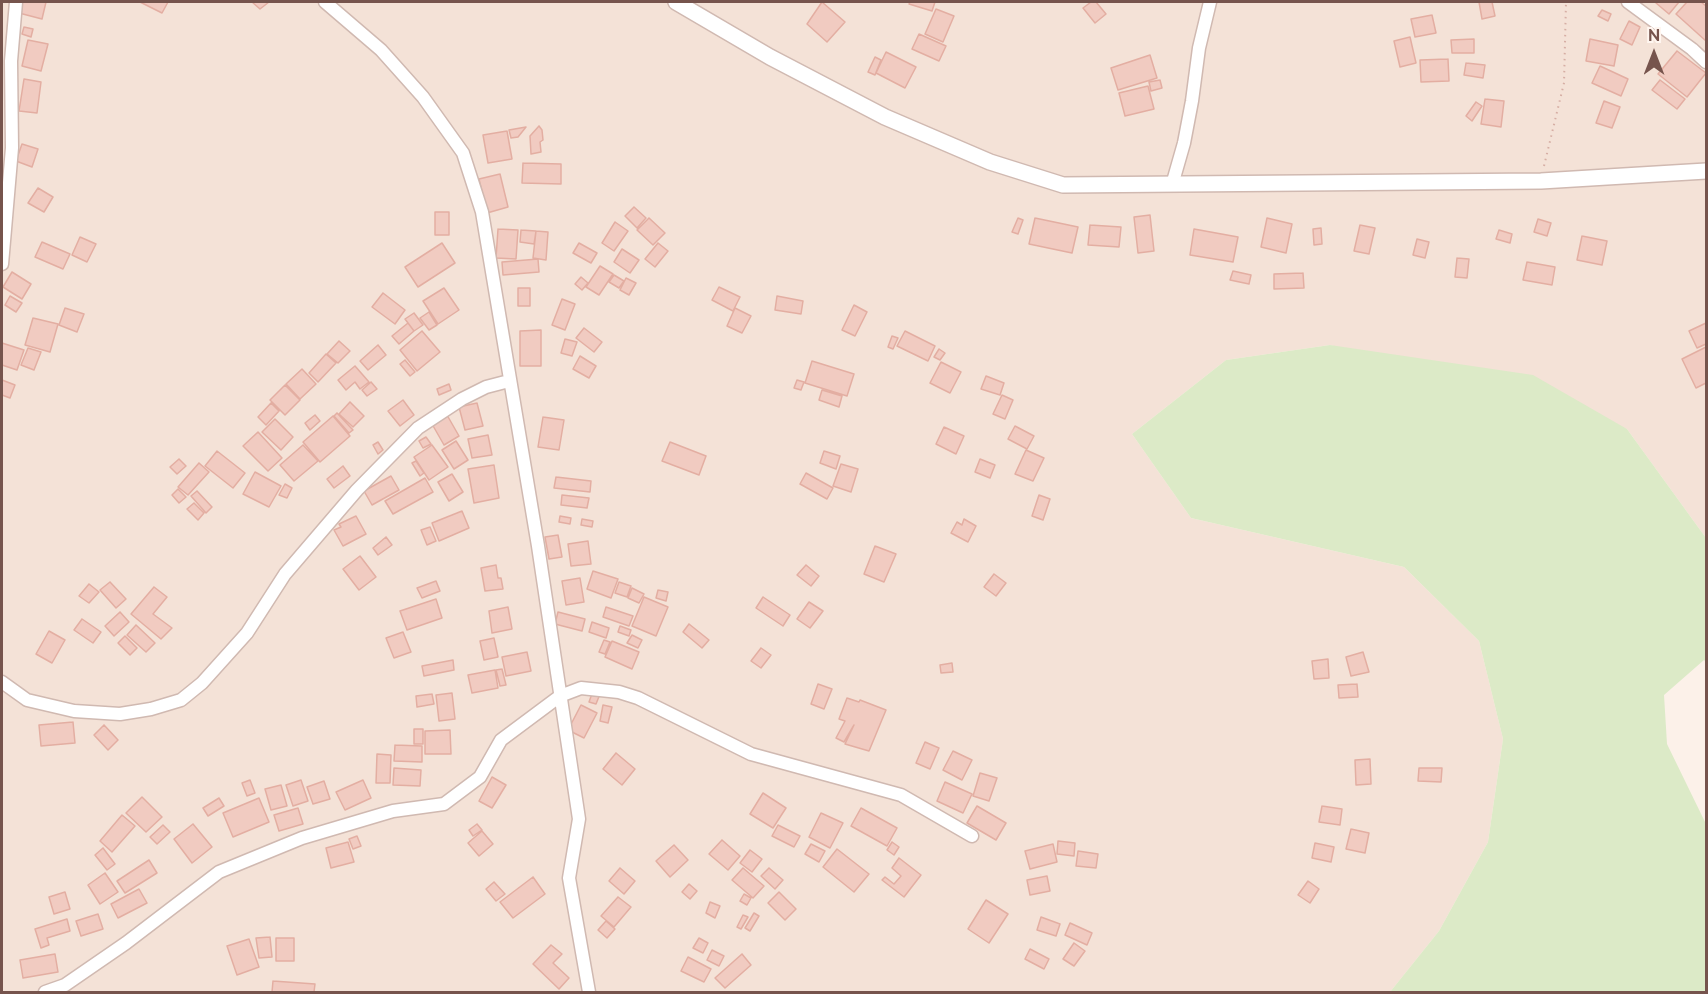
<!DOCTYPE html>
<html>
<head>
<meta charset="utf-8">
<style>
	body { margin:0 }
	#map { position:relative; width:1708px; height:994px; overflow:hidden; background:#fcf1e9; font-family:Raleway,sans-serif }
	canvas { display:block }
	.frame { position:absolute; inset:0; border:3px solid #76544d; pointer-events:none }
	.north { position:absolute; left:1624px; top:24px; width:60px; height:60px; -webkit-text-stroke:4px #fff6f0; paint-order:stroke; rotate:0deg; font-size:16px; font-weight:700; line-height:24px; text-align:center; color:#76544d }
	.north::after { content:''; display:block; margin:auto; width:21px; height:27px; background:#76544d; clip-path:polygon(50% 0,100% 100%,50% 72%,0 100%) }
</style>
</head>
<body>
<div id="map">
<canvas width="1708" height="994"></canvas>
<div class="frame"></div>
<div class="north">N</div>
</div>
<script>
const ctx = document.querySelector('canvas').getContext('2d');
ctx.lineJoin = 'round';
function paint(path, color) { ctx.fillStyle = color; ctx.fill(path, 'evenodd'); }
const shape = rows => new Path2D(rows.map(r => 'M' + r).join(''));
function stroke(path, color, width, dash) { ctx.strokeStyle = color; ctx.lineWidth = width; ctx.lineCap = dash ? 'butt' : 'round'; ctx.setLineDash(dash || []); ctx.stroke(path); }
const residential = shape([
	[2,2,1706,2,1706,538,1627,429,1330,345,1226,360,1132,434,1191,518,1404,567,1479,641,1503,739,1488,842,1439,931,1390,992,2,992]
]);
const green = shape([
	[1330,345,1533,375,1627,429,1706,538,1706,662,1704,660,1664,695,1667,744,1706,824,1706,992,1390,992,1439,931,1488,842,1503,739,1479,641,1404,567,1191,518,1132,434,1226,360]
]);
const building = shape([
	[22,2,46,2,42,19,19,13,22,2],
	[140,2,168,2,162,13,140,2],
	[252,2,269,2,260,9,252,2],
	[822,2,845,22,827,42,807,24,822,2],
	[910,2,935,2,932,11,909,4,910,2],
	[1091,2,1096,2,1106,14,1095,23,1083,8,1091,2],
	[1479,2,1492,2,1495,16,1482,19,1479,2],
	[1657,2,1679,2,1669,14,1656,3,1657,2],
	[1687,2,1701,2,1706,6,1706,41,1676,14,1687,2],
	[936,9,954,16,943,42,925,34,936,9],
	[1602,10,1611,14,1608,21,1598,16,1602,10],
	[1432,15,1436,33,1415,37,1411,19,1432,15],
	[1629,21,1640,27,1632,45,1620,39,1629,21],
	[24,27,33,29,31,37,22,34,24,27],
	[919,34,946,46,939,61,912,49,919,34],
	[1410,37,1416,63,1400,67,1394,41,1410,37],
	[1474,39,1474,53,1452,53,1451,40,1474,39],
	[1590,39,1618,45,1614,66,1586,61,1590,39],
	[28,40,48,44,41,71,22,66,28,40],
	[1677,51,1706,73,1687,97,1658,74,1677,51],
	[886,52,916,67,905,88,876,73,886,52],
	[1150,55,1157,78,1118,90,1111,68,1150,55],
	[875,57,881,60,875,75,868,72,875,57],
	[1448,59,1449,81,1421,82,1420,60,1448,59],
	[1466,63,1485,65,1483,78,1464,75,1466,63],
	[1600,66,1628,79,1621,96,1592,83,1600,66],
	[24,79,41,82,37,113,19,111,24,79],
	[1160,80,1162,88,1151,91,1149,82,1160,80],
	[1660,80,1685,99,1677,109,1652,90,1660,80],
	[1148,86,1154,109,1125,116,1119,93,1148,86],
	[1485,99,1504,101,1501,127,1481,124,1485,99],
	[1604,101,1620,107,1612,128,1596,123,1604,101],
	[1476,102,1482,106,1472,121,1466,116,1476,102],
	[539,126,542,130,543,140,540,142,541,152,531,154,530,136,539,126],
	[526,127,518,137,511,138,509,130,526,127],
	[507,131,512,159,488,163,483,135,507,131],
	[22,144,38,149,32,167,16,161,22,144],
	[523,163,561,164,561,184,522,183,523,163],
	[500,174,508,207,487,213,479,179,500,174],
	[38,188,53,197,44,212,28,203,38,188],
	[634,207,646,218,637,228,625,216,634,207],
	[435,212,449,212,449,235,435,235,435,212],
	[1150,215,1154,251,1138,253,1134,217,1150,215],
	[649,218,665,233,653,245,637,230,649,218],
	[1018,218,1023,220,1018,234,1012,232,1018,218],
	[1035,218,1078,227,1072,253,1029,244,1035,218],
	[1267,218,1292,224,1286,253,1261,247,1267,218],
	[1538,219,1551,223,1547,236,1534,232,1538,219],
	[615,222,628,231,614,251,602,243,615,222],
	[1090,225,1121,227,1119,247,1088,245,1090,225],
	[1360,225,1375,228,1369,254,1354,251,1360,225],
	[1321,228,1322,244,1314,245,1313,229,1321,228],
	[498,229,518,230,516,259,496,258,498,229],
	[1194,229,1238,237,1233,262,1190,255,1194,229],
	[521,230,536,231,534,244,520,242,521,230],
	[1499,230,1512,234,1510,243,1496,239,1499,230],
	[536,231,548,232,546,260,533,258,536,231],
	[1582,236,1607,241,1602,265,1577,260,1582,236],
	[80,237,96,244,87,262,72,255,80,237],
	[1417,239,1429,242,1425,258,1413,255,1417,239],
	[42,242,70,254,63,269,35,257,42,242],
	[442,243,455,263,418,287,405,267,442,243],
	[579,243,597,253,591,263,573,253,579,243],
	[658,243,668,251,655,267,645,259,658,243],
	[622,249,639,260,630,273,614,262,622,249],
	[1457,258,1469,259,1467,278,1455,277,1457,258],
	[538,259,539,272,503,275,502,262,538,259],
	[1527,262,1555,267,1552,285,1523,280,1527,262],
	[600,266,613,274,599,295,586,287,600,266],
	[1233,271,1251,275,1249,284,1230,280,1233,271],
	[12,272,31,284,22,299,3,287,12,272],
	[1303,273,1304,288,1274,289,1274,274,1303,273],
	[614,275,624,281,619,288,609,282,614,275],
	[581,277,588,283,582,290,575,284,581,277],
	[626,278,636,283,629,295,620,290,626,278],
	[719,287,740,297,733,311,712,300,719,287],
	[444,288,459,310,438,324,423,301,444,288],
	[518,288,530,288,530,306,518,306,518,288],
	[383,293,405,310,395,324,372,307,383,293],
	[10,296,22,303,16,312,5,305,10,296],
	[777,296,803,301,801,314,775,310,777,296],
	[562,299,575,304,565,330,552,325,562,299],
	[854,305,867,312,855,336,842,330,854,305],
	[65,308,84,314,77,332,59,325,65,308],
	[735,308,751,316,742,333,727,326,735,308],
	[429,312,437,325,429,330,420,318,429,312],
	[414,313,423,325,414,331,405,319,414,313],
	[33,318,58,324,50,352,25,345,33,318],
	[408,323,414,331,399,344,392,336,408,323],
	[1706,323,1706,344,1697,348,1689,331,1706,323],
	[584,328,602,342,594,352,576,338,584,328],
	[541,330,541,366,520,366,520,331,541,330],
	[422,331,440,352,417,371,400,350,422,331],
	[905,331,935,346,928,361,897,346,905,331],
	[892,336,898,338,893,349,888,347,892,336],
	[565,339,577,342,572,356,561,353,565,339],
	[339,341,350,351,338,363,327,354,339,341],
	[2,343,24,350,17,370,2,365,2,343],
	[378,345,386,355,368,370,360,361,378,345],
	[1706,347,1706,383,1696,388,1682,359,1706,347],
	[28,348,41,352,34,370,21,365,28,348],
	[939,349,945,353,940,360,934,357,939,349],
	[326,354,336,363,318,382,309,373,326,354],
	[580,356,596,366,589,378,573,369,580,356],
	[405,360,415,372,410,376,400,364,405,360],
	[812,361,854,374,847,396,805,383,812,361],
	[941,362,961,372,950,393,930,383,941,362],
	[355,366,369,382,360,389,355,382,346,390,338,380,355,366],
	[302,369,316,384,300,399,286,384,302,369],
	[986,376,1004,383,1000,395,981,389,986,376],
	[2,380,15,385,10,398,2,395,2,380],
	[797,380,804,382,801,390,794,388,797,380],
	[371,382,377,389,367,396,362,390,371,382],
	[449,384,451,390,439,395,437,389,449,384],
	[285,385,300,400,285,415,270,400,285,385],
	[822,390,842,396,839,407,819,400,822,390],
	[1002,395,1013,400,1005,419,993,414,1002,395],
	[403,400,414,415,400,426,388,411,403,400],
	[350,402,364,416,353,427,339,414,350,402],
	[271,403,279,411,266,425,258,417,271,403],
	[477,403,483,426,465,430,459,407,477,403],
	[337,413,353,430,349,433,334,416,337,413],
	[315,415,320,421,310,430,305,423,315,415],
	[447,415,459,436,444,445,432,424,447,415],
	[333,416,350,436,320,462,303,442,333,416],
	[543,417,564,420,559,450,538,447,543,417],
	[275,419,293,437,281,450,262,432,275,419],
	[1015,426,1034,436,1027,449,1008,439,1015,426],
	[944,427,964,436,956,454,936,444,944,427],
	[258,432,282,458,268,471,243,446,258,432],
	[488,435,492,455,472,458,468,439,488,435],
	[426,437,431,444,423,448,419,441,426,437],
	[456,441,468,460,454,469,442,450,456,441],
	[378,442,383,450,378,454,373,445,378,442],
	[670,442,706,456,699,475,662,461,670,442],
	[303,445,318,461,294,481,280,465,303,445],
	[432,445,448,467,429,480,414,457,432,445],
	[1026,450,1044,458,1033,481,1015,474,1026,450],
	[217,451,245,473,233,488,205,466,217,451],
	[824,451,840,456,836,469,820,463,824,451],
	[179,459,186,466,177,474,170,467,179,459],
	[980,459,995,465,990,478,975,472,980,459],
	[416,461,424,473,420,476,412,463,416,461],
	[199,463,209,472,188,495,178,487,199,463],
	[841,464,858,469,851,492,833,486,841,464],
	[494,465,499,498,474,503,468,469,494,465],
	[343,466,350,476,334,488,327,479,343,466],
	[255,472,281,486,269,507,243,494,255,472],
	[806,473,833,488,827,499,800,484,806,473],
	[452,474,463,492,449,501,438,482,452,474],
	[391,476,399,490,372,505,364,491,391,476],
	[556,477,591,481,590,492,554,488,556,477],
	[425,478,433,492,393,514,385,501,425,478],
	[285,484,292,488,287,498,279,495,285,484],
	[178,489,186,497,179,503,172,495,178,489],
	[197,491,212,507,206,513,191,496,197,491],
	[562,495,589,498,587,508,561,505,562,495],
	[1039,495,1050,499,1043,520,1032,516,1039,495],
	[194,503,204,513,198,520,187,509,194,503],
	[462,511,469,528,439,541,432,523,462,511],
	[356,516,366,534,343,546,334,530,341,527,339,524,356,516],
	[560,516,571,518,570,524,559,522,560,516],
	[582,519,593,521,592,527,581,525,582,519],
	[964,519,976,526,968,542,951,533,957,522,962,525,964,519],
	[430,527,436,541,427,545,421,530,430,527],
	[558,535,562,557,549,559,545,537,558,535],
	[386,537,392,545,378,555,373,548,386,537],
	[588,541,591,564,571,566,568,544,588,541],
	[875,546,896,554,884,582,864,574,875,546],
	[360,556,376,577,359,590,343,569,360,556],
	[496,565,498,578,501,578,503,589,485,591,481,568,496,565],
	[806,565,819,576,811,586,797,575,806,565],
	[593,571,618,579,611,598,587,589,593,571],
	[994,574,1006,583,996,596,984,587,994,574],
	[580,578,584,602,566,605,562,581,580,578],
	[436,581,440,591,422,598,417,588,436,581],
	[110,582,126,599,116,608,100,590,110,582],
	[619,582,631,586,627,597,615,593,619,582],
	[89,584,99,592,89,603,79,596,89,584],
	[154,587,167,597,153,614,172,628,161,639,131,614,154,587],
	[632,588,644,594,639,603,628,598,632,588],
	[658,590,668,592,666,601,656,598,658,590],
	[644,597,668,607,656,636,632,626,644,597],
	[763,597,790,615,783,626,756,608,763,597],
	[436,599,442,618,407,630,400,611,436,599],
	[809,602,823,611,810,628,797,619,809,602],
	[508,607,512,629,492,633,489,611,508,607],
	[606,607,633,616,629,626,603,617,606,607],
	[120,612,129,622,114,636,105,626,120,612],
	[558,612,585,619,582,631,555,624,558,612],
	[82,619,101,632,93,643,74,630,82,619],
	[592,622,609,628,606,638,589,632,592,622],
	[689,624,709,640,702,648,683,632,689,624],
	[136,625,155,643,146,652,127,635,136,625],
	[620,626,631,630,629,636,618,632,620,626],
	[49,631,65,640,52,663,36,654,49,631],
	[403,632,411,652,394,658,386,638,403,632],
	[632,635,642,640,638,648,627,643,632,635],
	[125,636,137,648,130,655,118,643,125,636],
	[494,638,498,657,484,660,480,641,494,638],
	[604,640,610,642,605,654,599,652,604,640],
	[612,641,639,652,632,669,605,657,612,641],
	[761,648,771,655,761,668,751,661,761,648],
	[527,652,531,671,506,676,502,657,527,652],
	[1363,652,1369,672,1351,676,1346,657,1363,652],
	[1328,659,1329,678,1314,679,1312,661,1328,659],
	[453,660,454,670,424,676,422,666,453,660],
	[952,663,953,672,941,673,940,665,952,663],
	[502,669,506,685,500,686,496,670,502,669],
	[495,670,498,688,472,693,468,675,495,670],
	[818,684,832,689,824,709,811,704,818,684],
	[1357,684,1358,697,1339,698,1338,685,1357,684],
	[593,691,600,694,596,704,589,702,593,691],
	[452,693,455,719,439,721,436,695,452,693],
	[432,694,434,704,417,707,416,696,432,694],
	[847,698,859,702,860,700,886,710,869,751,845,744,854,725,844,742,836,738,845,721,839,719,847,698],
	[581,705,597,713,584,738,568,730,581,705],
	[603,705,612,707,608,723,600,721,603,705],
	[73,722,75,743,41,746,39,725,73,722],
	[104,725,118,740,108,750,94,735,104,725],
	[414,729,423,729,423,744,414,744,414,729],
	[450,730,451,754,425,754,425,731,450,730],
	[925,742,939,748,930,769,916,763,925,742],
	[395,745,422,746,422,762,394,761,395,745],
	[953,751,972,760,962,780,943,770,953,751],
	[616,753,635,769,622,785,603,769,616,753],
	[377,754,391,755,390,783,376,783,377,754],
	[1370,759,1371,784,1356,785,1355,760,1370,759],
	[394,768,421,770,420,786,393,785,394,768],
	[1419,768,1442,768,1441,782,1418,781,1419,768],
	[980,773,997,778,989,801,973,796,980,773],
	[492,777,506,785,492,808,479,801,492,777],
	[250,780,255,793,247,796,242,783,250,780],
	[301,780,308,801,293,806,286,785,301,780],
	[363,780,371,798,345,810,336,792,363,780],
	[324,781,330,799,313,804,307,787,324,781],
	[945,782,972,794,963,813,937,801,945,782],
	[281,785,287,806,271,810,265,789,281,785],
	[763,793,786,808,773,828,750,814,763,793],
	[142,797,162,817,146,832,126,813,142,797],
	[219,798,224,806,208,816,203,808,219,798],
	[259,798,269,822,233,837,223,813,259,798],
	[977,806,1006,823,996,840,967,823,977,806],
	[1322,806,1342,809,1340,825,1319,822,1322,806],
	[298,808,303,824,279,831,274,815,298,808],
	[861,808,897,828,887,846,851,826,861,808],
	[821,813,843,823,830,848,809,837,821,813],
	[122,815,135,826,112,852,100,841,122,815],
	[193,824,212,847,192,863,174,839,193,824],
	[477,824,482,830,473,836,469,830,477,824],
	[163,825,170,832,157,844,150,837,163,825],
	[778,825,800,836,794,847,772,836,778,825],
	[1351,829,1369,833,1365,853,1346,849,1351,829],
	[482,831,493,844,479,856,468,843,482,831],
	[357,836,361,846,353,849,349,839,357,836],
	[722,840,740,856,728,870,709,854,722,840],
	[1058,841,1075,843,1074,856,1057,854,1058,841],
	[348,842,354,862,331,868,326,848,348,842],
	[892,842,899,847,894,855,887,850,892,842],
	[1315,843,1334,847,1331,862,1312,858,1315,843],
	[811,844,825,851,819,862,805,854,811,844],
	[1053,844,1057,862,1030,869,1025,851,1053,844],
	[674,845,688,860,670,877,656,861,674,845],
	[103,848,115,864,107,870,95,855,103,848],
	[837,849,869,874,854,892,823,867,837,849],
	[750,850,762,859,752,872,740,863,750,850],
	[1078,851,1098,854,1096,868,1076,866,1078,851],
	[899,858,921,875,904,897,882,880,885,877,894,884,901,876,892,868,899,858],
	[149,860,157,873,125,893,117,881,149,860],
	[620,868,635,881,624,894,609,881,620,868],
	[743,868,764,886,753,898,732,880,743,868],
	[769,868,783,880,775,889,761,876,769,868],
	[105,873,118,892,100,904,88,885,105,873],
	[1047,876,1050,891,1030,895,1027,880,1047,876],
	[533,877,545,894,513,918,500,902,533,877],
	[1308,881,1319,889,1310,903,1298,895,1308,881],
	[494,882,505,894,496,901,486,889,494,882],
	[689,884,697,891,690,899,682,892,689,884],
	[139,889,147,903,118,918,111,904,139,889],
	[65,892,70,909,54,914,49,897,65,892],
	[779,892,796,909,785,920,768,903,779,892],
	[744,894,751,898,747,905,740,901,744,894],
	[618,897,631,907,614,927,601,916,618,897],
	[986,900,1008,914,989,943,968,929,986,900],
	[710,902,720,906,715,918,706,913,710,902],
	[754,913,759,916,750,931,745,928,754,913],
	[98,914,103,929,81,936,76,921,98,914],
	[743,915,748,917,741,929,737,927,743,915],
	[1041,917,1060,924,1056,936,1037,930,1041,917],
	[67,919,70,931,47,938,49,945,41,948,35,929,67,919],
	[606,921,615,929,607,938,598,930,606,921],
	[1070,923,1092,933,1087,945,1065,935,1070,923],
	[270,937,272,957,259,958,256,938,270,937],
	[276,938,294,938,294,961,276,961,276,938],
	[699,938,708,943,703,953,693,948,699,938],
	[249,939,259,967,237,975,227,946,249,939],
	[1074,943,1085,951,1074,966,1063,959,1074,943],
	[551,945,562,954,553,963,569,978,559,989,533,964,551,945],
	[1030,949,1049,959,1044,969,1025,959,1030,949],
	[712,950,724,956,719,966,707,960,712,950],
	[55,954,58,972,23,978,20,960,55,954],
	[742,954,751,965,725,988,715,978,742,954],
	[688,957,711,969,704,982,681,971,688,957],
	[273,981,315,984,314,992,272,992,273,981]
]);
const path = shape([
	[1544,166,1564,83,1566,2]
]);
const minor = shape([
	[325,2,381,50,423,97,463,153,482,212,538,546,579,819,569,878,589,992],
	[1628,2,1692,49,1706,62],
	[1172,185,1184,143,1192,101,1199,48,1210,2],
	[2,264,12,148,11,61,16,2],
	[2,682,27,700,74,711,120,714,151,709,181,700,202,683,247,633,285,574,357,490,418,428,462,399,486,387,509,381],
	[45,992,65,985,126,943,219,872,302,838,393,811,444,804,480,777,501,740,560,696,581,688,619,692,638,698,751,754,901,795,972,836]
]);
const tertiary = shape([
	[676,2,770,57,885,117,990,162,1063,185,1541,181,1706,171]
]);
paint(residential, '#f4e2d7');
paint(green, '#dceac7');
paint(building, '#f1cbc1');
stroke(building, '#e3aea2', 1.5);
stroke(minor, '#d0b9b1', 15);
stroke(tertiary, '#d0b9b1', 18);
stroke(path, '#d6aea4', 2, [1.5, 4.5]);
stroke(minor, '#fff', 12);
stroke(tertiary, '#fff', 15);
</script>
</body>
</html>
